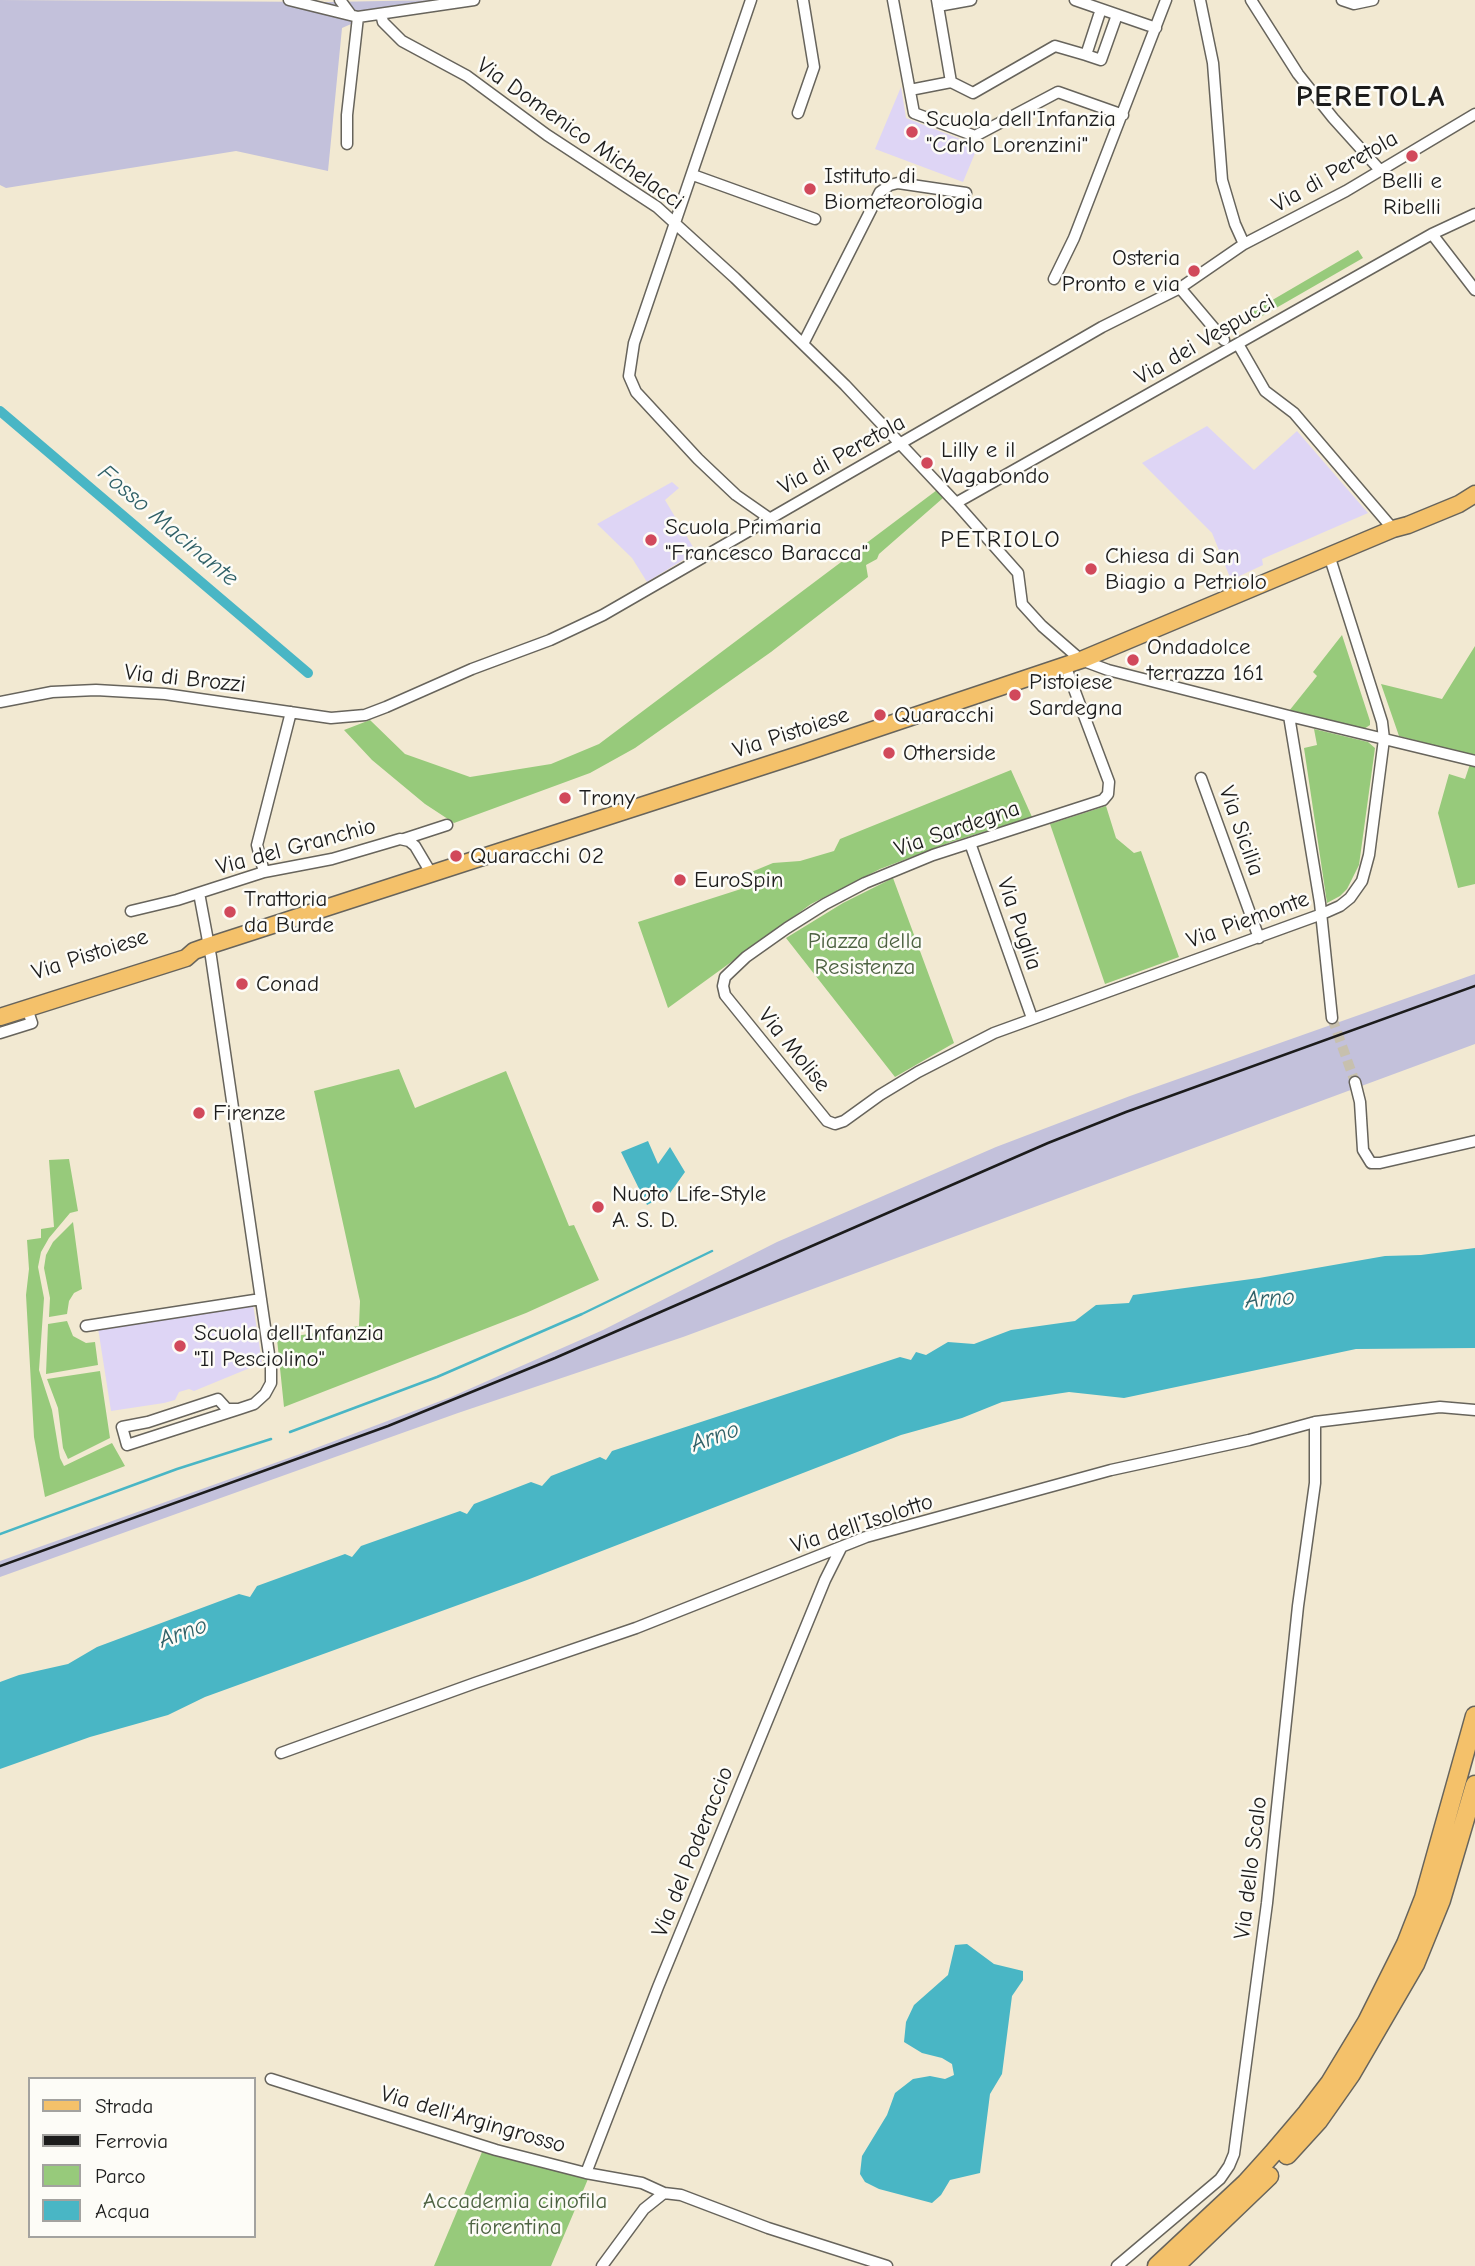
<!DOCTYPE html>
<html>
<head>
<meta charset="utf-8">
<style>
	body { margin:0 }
	#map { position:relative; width:1475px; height:2266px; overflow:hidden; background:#f2e9d2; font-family:"Comic Neue",sans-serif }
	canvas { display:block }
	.legend { position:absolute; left:28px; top:2077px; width:228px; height:161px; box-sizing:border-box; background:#fdfcf7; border:2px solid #a3a29f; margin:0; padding:9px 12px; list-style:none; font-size:21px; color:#1c1c1c }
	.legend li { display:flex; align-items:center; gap:14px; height:35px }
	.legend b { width:35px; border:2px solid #a3a29f }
</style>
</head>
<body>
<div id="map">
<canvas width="1475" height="2266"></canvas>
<ul class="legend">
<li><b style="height:9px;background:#f4c16a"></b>Strada</li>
<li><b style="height:9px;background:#1c1c1c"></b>Ferrovia</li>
<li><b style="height:19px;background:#97ca7b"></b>Parco</li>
<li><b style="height:19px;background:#49b6c5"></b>Acqua</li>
</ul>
</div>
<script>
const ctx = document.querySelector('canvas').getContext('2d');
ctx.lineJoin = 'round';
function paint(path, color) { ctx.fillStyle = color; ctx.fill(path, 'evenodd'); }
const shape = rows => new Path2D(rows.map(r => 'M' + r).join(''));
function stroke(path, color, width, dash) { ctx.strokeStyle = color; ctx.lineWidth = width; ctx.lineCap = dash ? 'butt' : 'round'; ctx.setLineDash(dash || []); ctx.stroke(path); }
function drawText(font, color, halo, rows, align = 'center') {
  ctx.font = font + ' "Comic Neue",sans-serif'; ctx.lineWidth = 5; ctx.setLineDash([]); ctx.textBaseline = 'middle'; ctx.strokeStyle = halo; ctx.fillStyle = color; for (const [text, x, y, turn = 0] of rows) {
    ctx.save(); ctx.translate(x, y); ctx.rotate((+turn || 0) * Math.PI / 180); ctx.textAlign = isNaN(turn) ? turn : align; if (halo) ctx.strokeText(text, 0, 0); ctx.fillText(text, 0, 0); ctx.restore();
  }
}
const built = shape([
	[901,87,906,118,978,146,963,182,875,149],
	[1207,426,1254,470,1297,431,1368,513,1262,559,1263,565,1231,580,1212,533,1142,463],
	[672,482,679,488,665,500,696,552,647,582,632,558,597,524],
	[253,1304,262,1363,194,1391,189,1389,179,1392,175,1400,164,1403,111,1411,98,1328]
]);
const industrial = shape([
	[0,0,329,2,438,0,390,7,342,28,328,171,236,151,6,188,0,185],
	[1475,974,1475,1044,683,1337,458,1413,0,1577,0,1561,300,1454,451,1397,603,1330,777,1242,996,1147,1130,1096]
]);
const green = shape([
	[1358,250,1363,258,1250,323,1245,316],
	[937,490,943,498,879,554,877,559,866,565,868,577,771,652,635,748,590,773,454,823,425,804,372,760,344,730,370,720,405,754,470,777,551,764,599,744],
	[1342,635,1370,721,1370,725,1364,729,1289,711,1317,676,1313,672],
	[1475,646,1475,756,1399,736,1381,684,1442,699],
	[1314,729,1368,742,1375,748,1359,865,1347,889,1340,896,1327,903,1304,748,1317,745],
	[1470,764,1475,765,1475,884,1458,888,1438,813,1449,774,1465,779],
	[1011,770,1032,817,951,842,880,869,811,904,668,1008,638,922,741,889,744,875,773,863,800,861,834,851,840,839],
	[1106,806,1116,838,1134,853,1141,851,1179,957,1105,984,1050,824],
	[893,878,954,1043,895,1077,786,938,843,903],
	[399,1069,415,1108,506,1071,569,1226,574,1225,599,1280,526,1313,284,1407,277,1339,359,1326,360,1301,314,1091],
	[69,1159,78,1211,70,1213,49,1238,41,1252,38,1267,44,1298,39,1370,52,1410,60,1458,64,1466,112,1443,125,1466,45,1497,34,1437,26,1295,29,1269,27,1240,41,1238,41,1229,54,1227,49,1160],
	[73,1222,82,1289,74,1293,69,1301,67,1314,49,1317,50,1298,44,1268,46,1255,53,1242],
	[67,1321,73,1336,86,1343,95,1342,98,1365,46,1374,48,1324],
	[100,1371,110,1438,68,1459,63,1448,58,1408,47,1379],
	[482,2152,588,2179,551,2266,434,2266]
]);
const water = shape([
	[648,1141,658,1164,670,1147,685,1172,670,1193,647,1205,621,1152],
	[1475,1248,1475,1348,1356,1349,1124,1398,1069,1392,1002,1402,962,1418,901,1435,527,1580,205,1697,168,1715,90,1737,0,1769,0,1682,19,1675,68,1664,97,1647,239,1594,250,1597,257,1586,345,1554,352,1557,361,1546,460,1511,467,1514,474,1504,531,1482,542,1486,551,1476,600,1457,606,1460,612,1451,900,1357,911,1360,916,1352,926,1355,948,1342,974,1344,1011,1330,1075,1321,1096,1305,1129,1303,1133,1295,1259,1278,1385,1256,1421,1255],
	[967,1944,994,1964,1023,1971,1023,1980,1012,1996,1002,2074,990,2094,980,2173,950,2180,941,2195,932,2203,879,2189,865,2182,860,2174,862,2156,887,2115,895,2093,913,2079,930,2076,945,2079,954,2075,952,2064,942,2058,922,2053,904,2042,906,2022,914,2005,948,1975,955,1945]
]);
const stream = shape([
	[290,1432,437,1377,582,1314,712,1251],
	[0,1534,177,1469,271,1439]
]);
const canal = shape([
	[0,411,308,673]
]);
const streetTunnel = shape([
	[1332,1018,1355,1082]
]);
const street = shape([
	[289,0,358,17,474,0],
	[340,0,351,15],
	[751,0,634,343,629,376,636,392,698,459,736,495,769,518],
	[893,0,914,113,975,136,1058,92,1123,115],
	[937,0,951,82],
	[1075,0,1156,28],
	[1200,0,1213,63,1222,180,1235,224,1244,244],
	[1251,0,1298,74,1333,118,1379,169],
	[1342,0,1354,4,1373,0],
	[938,6,971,0],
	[1101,9,1086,55,1101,60,1117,15],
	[381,14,383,22,402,41,467,76,547,135,657,207,735,278,845,385,956,503,1018,573,1022,604,1042,626,1081,660,1108,670,1289,716,1475,761],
	[910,90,951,82,973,93,1055,46,1086,55],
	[798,113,814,67,803,0],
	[347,144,347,115,358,17],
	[693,175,815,219],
	[1432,234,1475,290],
	[1054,279,1074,238,1166,0],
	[1180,288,1224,340],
	[803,344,880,192,890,185,898,183,966,193],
	[1238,344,1265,391,1294,413,1393,529],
	[956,503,1315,300,1432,234,1475,214],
	[1065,665,1109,782,1108,794,1103,800,933,855,865,883,825,904,787,928,746,957,725,977,723,986,725,995,827,1121,835,1124,844,1121,880,1095,918,1072,994,1033,1322,914,1340,906,1350,898,1362,881,1369,855,1384,739,1382,722,1329,555],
	[0,702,52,692,96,690,165,694,331,718,365,715,386,707,472,669,550,640,603,615,1102,327,1180,288,1244,244,1346,191,1475,114],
	[1289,716,1320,903,1332,1018],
	[1201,778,1259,938],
	[404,839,447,825],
	[970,843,1032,1018],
	[264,872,257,845,291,712],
	[199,893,211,957,271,1368,271,1383,265,1394,254,1404,239,1409,127,1445,122,1427,148,1422,218,1399,227,1409,239,1409],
	[131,911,177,900,264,872,332,859,400,839,409,841,415,846,431,873],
	[0,1033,32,1023,27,1008],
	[1355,1082,1360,1102,1363,1150,1371,1163,1380,1163,1475,1141],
	[86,1326,261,1299],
	[281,1753,475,1683,636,1628,866,1537,1111,1470,1249,1440,1315,1422,1440,1407,1475,1410],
	[271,2079,496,2150,586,2173,642,2183,664,2193,681,2195,768,2228,887,2266],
	[586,2173,658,1987,825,1580,841,1548],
	[602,2266,644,2209,664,2193],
	[1117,2266,1220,2179,1229,2166,1234,2154,1267,1903,1298,1606,1315,1483,1315,1422]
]);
const primary = shape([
	[0,1017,186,958,194,951,208,946,804,753,1081,660,1393,529,1408,525,1459,504,1475,494]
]);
const highway = shape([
	[1287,2155,1318,2121,1351,2074,1415,1964,1441,1900,1475,1785],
	[1157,2266,1246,2183,1273,2153,1307,2113,1330,2083,1367,2022,1406,1944,1424,1898,1475,1716],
	[1175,2266,1269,2176]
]);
const rail = shape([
	[0,1566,388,1426,555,1358,1048,1143,1126,1112,1475,986]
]);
const markers = [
	[912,132,7,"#d1495b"],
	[1412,156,7,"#d1495b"],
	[810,189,7,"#d1495b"],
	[1194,271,7,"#d1495b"],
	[927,463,7,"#d1495b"],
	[651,540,7,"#d1495b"],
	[1091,569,7,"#d1495b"],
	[1133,660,7,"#d1495b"],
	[1015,695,7,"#d1495b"],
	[880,715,7,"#d1495b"],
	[889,753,7,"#d1495b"],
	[565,798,7,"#d1495b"],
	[456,856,7,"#d1495b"],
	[680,880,7,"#d1495b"],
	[230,912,7,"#d1495b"],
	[242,984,7,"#d1495b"],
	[199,1113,7,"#d1495b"],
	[598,1207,7,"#d1495b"],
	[180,1346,7,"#d1495b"]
];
const poiNames = [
	["Scuola dell'Infanzia",926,119],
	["\"Carlo Lorenzini\"",926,145],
	["Istituto di",824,176],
	["Biometeorologia",824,202],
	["Belli e",1412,181,"center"],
	["Ribelli",1412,207,"center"],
	["Osteria",1180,258,"right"],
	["Pronto e via",1180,284,"right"],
	["Lilly e il",941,450],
	["Vagabondo",941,476],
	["Scuola Primaria",665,527],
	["\"Francesco Baracca\"",665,553],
	["Chiesa di San",1105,556],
	["Biagio a Petriolo",1105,582],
	["Ondadolce",1147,647],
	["terrazza 161",1147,673],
	["Pistoiese",1029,682],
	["Sardegna",1029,708],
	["Quaracchi",894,715],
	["Otherside",903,753],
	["Trony",579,798],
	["Quaracchi 02",470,856],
	["EuroSpin",694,880],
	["Trattoria",244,899],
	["da Burde",244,925],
	["Conad",256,984],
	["Firenze",213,1113],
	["Nuoto Life-Style",612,1194],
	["A. S. D.",612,1220],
	["Scuola dell'Infanzia",194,1333],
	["\"Il Pesciolino\"",194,1359]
];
const streetNames = [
	["Via Domenico Michelacci",580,134,35],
	["Via di Peretola",1335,172,-30],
	["Via dei Vespucci",1205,340,-30],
	["Via di Peretola",842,455,-29],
	["Via di Brozzi",185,679,6],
	["Via Pistoiese",791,733,-18],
	["Via Sardegna",957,829,-19],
	["Via Sicilia",1241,831,70],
	["Via del Granchio",296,847,-15],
	["Via Piemonte",1248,920,-20],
	["Via Puglia",1019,924,71],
	["Via Pistoiese",90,955,-18],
	["Via Molise",794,1050,51],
	["Via dell'Isolotto",862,1524,-18],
	["Via del Poderaccio",693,1852,-68],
	["Via dello Scalo",1251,1868,-83],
	["Via dell'Argingrosso",473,2120,16]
];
const parkNames = [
	["Piazza della",865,941],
	["Resistenza",865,967],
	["Accademia cinofila",515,2201],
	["fiorentina",515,2227]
];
const waterNames = [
	["Fosso Macinante",168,526,40],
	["Arno",1270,1299,-4],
	["Arno",715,1437,-20],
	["Arno",183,1633,-20]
];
const neighbourhoodNames = [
	["PETRIOLO",1001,540]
];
const districtNames = [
	["PERETOLA",1371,98]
];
paint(built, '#ded5f5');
paint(industrial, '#c3c1db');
paint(green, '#97ca7b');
paint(water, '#49b6c5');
stroke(stream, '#49b6c5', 2.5);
stroke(canal, '#49b6c5', 10);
stroke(streetTunnel, '#c7c0ae', 10, [10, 5]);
stroke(street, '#67645c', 13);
stroke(primary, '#67645c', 19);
stroke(highway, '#67645c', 21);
stroke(street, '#fff', 10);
stroke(primary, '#f4c16a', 16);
stroke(highway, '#f4c16a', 18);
stroke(rail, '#1c1c1c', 2.5);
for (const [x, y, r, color] of markers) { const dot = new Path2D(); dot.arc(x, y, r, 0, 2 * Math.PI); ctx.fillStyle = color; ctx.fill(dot); stroke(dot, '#fdfcf7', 2.5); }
drawText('23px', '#1c1c1c', '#fdfcf7', poiNames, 'left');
drawText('23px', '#1c1c1c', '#fdfcf7', streetNames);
drawText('23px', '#4d6242', '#fdfcf7', parkNames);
drawText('italic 24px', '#306168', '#fdfcf7', waterNames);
ctx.letterSpacing = '2px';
drawText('24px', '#1c1c1c', '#fdfcf7', neighbourhoodNames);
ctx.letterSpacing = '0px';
ctx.letterSpacing = '2px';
drawText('bold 30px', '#1c1c1c', '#fdfcf7', districtNames);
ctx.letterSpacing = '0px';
</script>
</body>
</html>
